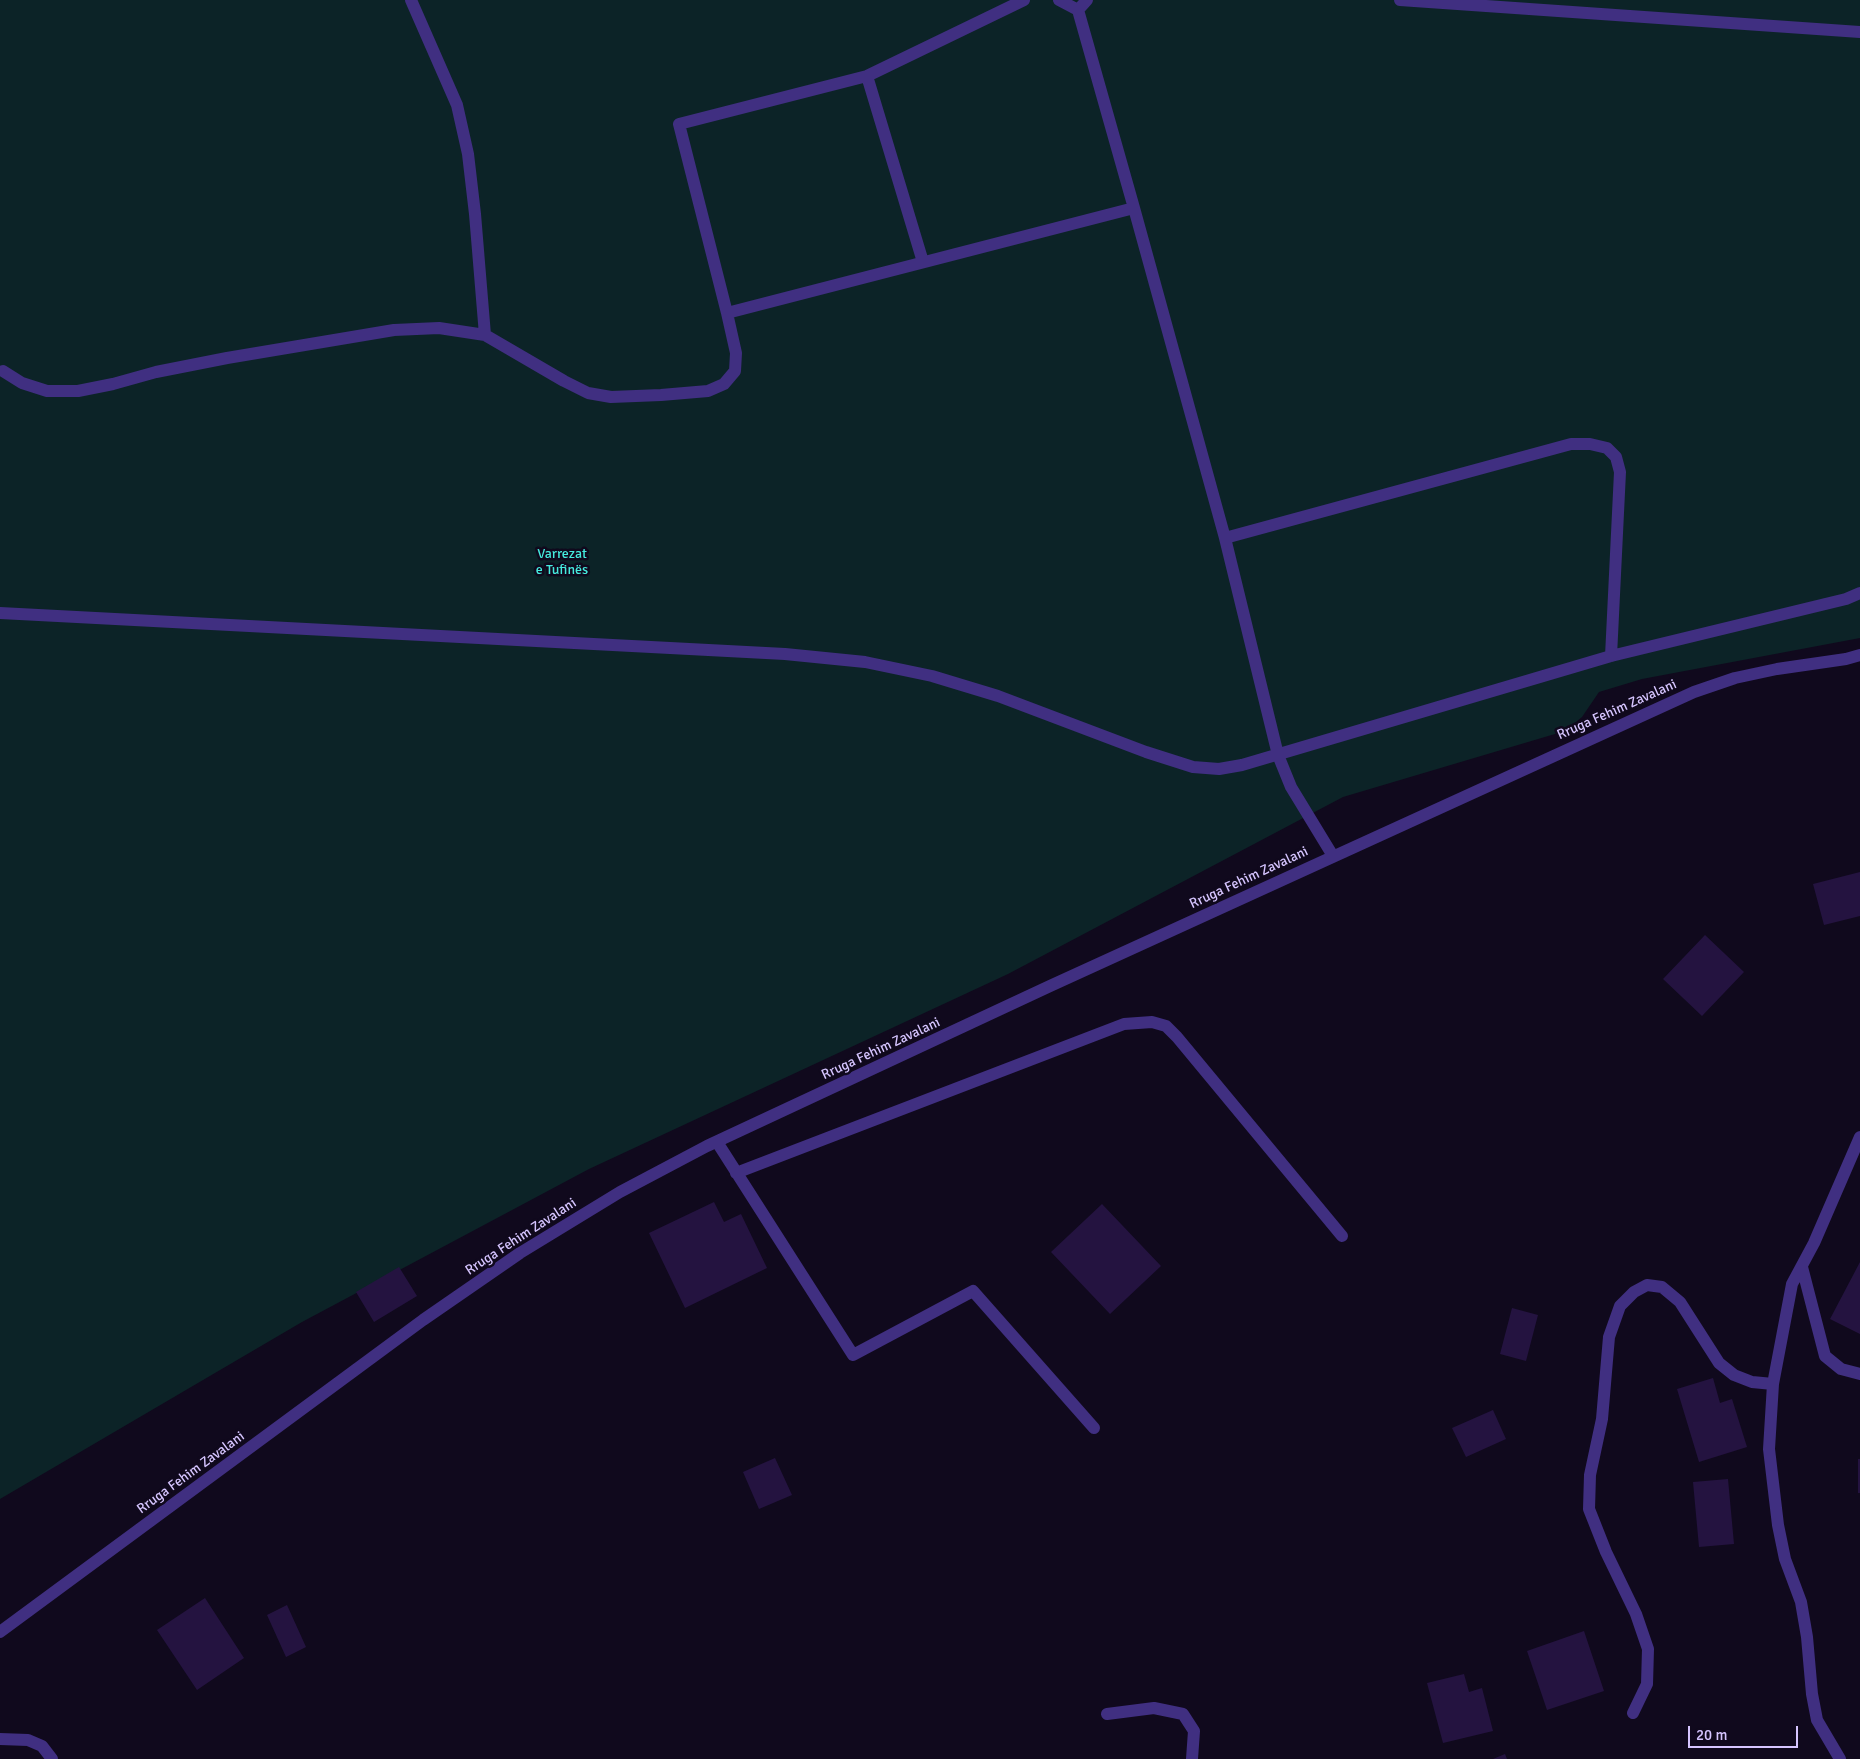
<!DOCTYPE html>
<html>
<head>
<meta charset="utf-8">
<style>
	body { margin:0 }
	#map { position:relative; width:1860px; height:1759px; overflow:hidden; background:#10091d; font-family:Signika,sans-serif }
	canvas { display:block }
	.scale { position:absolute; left:1688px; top:1726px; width:110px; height:22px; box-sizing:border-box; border:2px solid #d6c5ff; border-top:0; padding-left:6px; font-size:15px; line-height:18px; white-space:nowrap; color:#d6c5ff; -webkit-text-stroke:4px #10091d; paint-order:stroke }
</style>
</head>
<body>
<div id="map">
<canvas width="1860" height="1759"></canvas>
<div class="scale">20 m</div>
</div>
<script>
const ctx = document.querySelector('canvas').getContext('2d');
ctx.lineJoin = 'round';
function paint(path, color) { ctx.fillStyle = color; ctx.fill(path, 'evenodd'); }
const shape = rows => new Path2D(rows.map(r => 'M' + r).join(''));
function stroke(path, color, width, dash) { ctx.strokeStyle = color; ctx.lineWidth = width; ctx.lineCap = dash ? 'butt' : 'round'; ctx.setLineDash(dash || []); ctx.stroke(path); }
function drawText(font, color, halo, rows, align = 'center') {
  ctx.font = font + ' Signika,sans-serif'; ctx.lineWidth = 5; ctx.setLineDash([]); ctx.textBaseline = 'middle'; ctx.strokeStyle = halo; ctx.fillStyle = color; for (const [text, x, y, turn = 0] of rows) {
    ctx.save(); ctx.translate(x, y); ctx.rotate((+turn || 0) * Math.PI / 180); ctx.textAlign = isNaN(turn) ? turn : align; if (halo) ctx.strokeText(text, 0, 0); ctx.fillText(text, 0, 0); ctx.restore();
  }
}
const green = shape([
	[0,0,1860,0,1860,638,1642,679,1599,692,1582,717,1565,731,1343,797,1008,974,589,1169,302,1322,0,1499]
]);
const building = shape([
	[1860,872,1860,916,1824,925,1813,884],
	[1705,935,1744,972,1702,1016,1663,979],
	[714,1202,724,1222,741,1214,767,1268,685,1308,649,1233],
	[1102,1204,1161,1266,1110,1314,1051,1252],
	[1860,1262,1860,1334,1830,1319],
	[399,1267,417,1296,374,1322,356,1292],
	[1512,1308,1538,1315,1526,1361,1500,1354],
	[1713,1378,1720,1403,1732,1399,1747,1447,1699,1462,1677,1389],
	[1493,1410,1506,1439,1466,1457,1452,1428],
	[775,1458,792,1495,759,1509,743,1472],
	[1858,1459,1860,1459,1860,1493,1858,1493],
	[1728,1479,1734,1544,1699,1547,1693,1482],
	[205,1598,244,1658,197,1690,157,1630],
	[287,1605,306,1647,286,1657,267,1615],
	[1584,1631,1604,1691,1547,1710,1527,1651],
	[1464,1674,1469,1692,1482,1688,1493,1731,1443,1743,1427,1683],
	[1505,1754,1507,1759,1493,1759]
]);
const minor = shape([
	[411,0,457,105,468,154,475,214,485,335],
	[1024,0,867,76,679,124,727,313,1134,208],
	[1059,0,1078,10,1134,208,1225,538,1278,755,1291,787,1333,856],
	[1400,0,1860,32],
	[1078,10,1087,0],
	[867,76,923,262],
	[3,371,22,383,47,391,78,391,113,384,156,372,227,358,394,330,439,328,485,335,564,381,588,393,611,397,661,395,708,391,724,384,735,371,736,353,727,313],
	[1225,538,1571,444,1590,444,1607,448,1616,457,1620,472,1611,656],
	[0,613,785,654,865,662,932,676,998,696,1146,752,1193,767,1219,769,1242,765,1611,656,1846,599,1860,593],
	[717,1142,853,1355,973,1291,1094,1428],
	[736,1173,1124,1024,1152,1022,1166,1026,1177,1037,1342,1236],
	[1802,1267,1825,1356,1841,1369,1860,1374],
	[0,1632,423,1320,520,1253,620,1192,707,1146,1050,986,1694,692,1735,678,1777,669,1846,659,1860,655],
	[1633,1713,1647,1684,1648,1649,1636,1614,1606,1552,1589,1509,1590,1475,1602,1419,1609,1337,1620,1306,1634,1292,1647,1285,1662,1287,1680,1302,1719,1363,1734,1375,1752,1382,1773,1384],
	[1107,1714,1154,1708,1183,1714,1194,1731,1192,1759],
	[0,1739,28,1740,42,1746,52,1759],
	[1840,1759,1817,1720,1812,1694,1807,1637,1801,1602,1785,1559,1778,1525,1769,1449,1773,1384,1792,1284,1814,1243,1860,1137]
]);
const parkNames = [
	["Varrezat",562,554],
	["e Tufinës",562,570]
];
const streetNames = [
	["Rruga Fehim Zavalani",1617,710,-24],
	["Rruga Fehim Zavalani",1249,878,-25],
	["Rruga Fehim Zavalani",881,1049,-25],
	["Rruga Fehim Zavalani",521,1237,-33],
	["Rruga Fehim Zavalani",191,1473,-36]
];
paint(green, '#0c2327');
paint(building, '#241340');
stroke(minor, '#402f81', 12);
drawText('14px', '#45ebde', '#10091d', parkNames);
drawText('14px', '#d6c5ff', '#10091d', streetNames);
</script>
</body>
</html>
